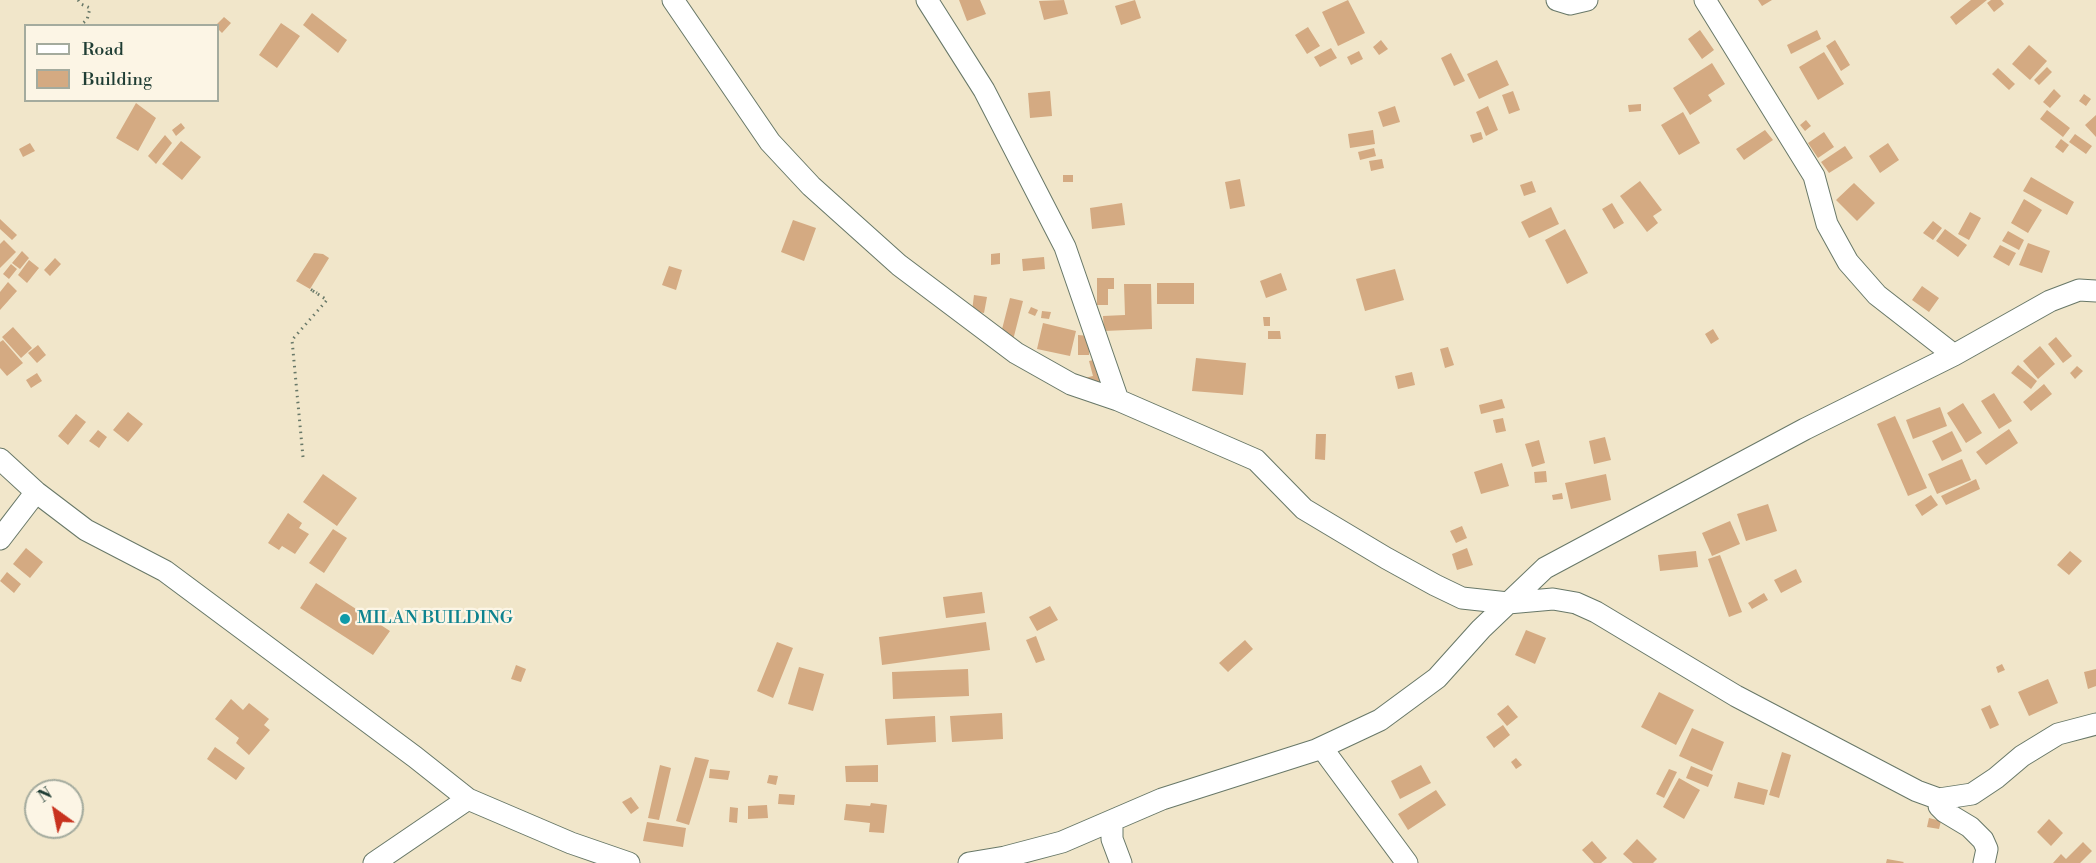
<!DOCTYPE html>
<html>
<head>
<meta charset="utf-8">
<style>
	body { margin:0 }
	#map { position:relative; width:2096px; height:863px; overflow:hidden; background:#f1e6ca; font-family:"Libre Bodoni",serif }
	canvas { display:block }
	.legend { position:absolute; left:24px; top:24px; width:195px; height:78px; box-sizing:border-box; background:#fcf5e5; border:2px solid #a4ab9e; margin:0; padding:8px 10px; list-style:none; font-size:18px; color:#1f3d34 }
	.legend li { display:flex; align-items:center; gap:12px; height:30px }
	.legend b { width:30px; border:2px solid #a4ab9e }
	.north { position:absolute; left:24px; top:779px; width:60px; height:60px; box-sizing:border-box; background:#fcf5e5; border:2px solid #a4ab9e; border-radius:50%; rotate:327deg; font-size:16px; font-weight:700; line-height:24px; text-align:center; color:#1f3d34 }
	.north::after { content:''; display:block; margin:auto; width:21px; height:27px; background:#c8321e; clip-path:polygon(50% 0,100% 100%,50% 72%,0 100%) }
</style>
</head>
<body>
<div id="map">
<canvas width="2096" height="863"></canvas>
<ul class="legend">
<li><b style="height:8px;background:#fff"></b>Road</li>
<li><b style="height:16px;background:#d4aa82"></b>Building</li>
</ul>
<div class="north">N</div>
</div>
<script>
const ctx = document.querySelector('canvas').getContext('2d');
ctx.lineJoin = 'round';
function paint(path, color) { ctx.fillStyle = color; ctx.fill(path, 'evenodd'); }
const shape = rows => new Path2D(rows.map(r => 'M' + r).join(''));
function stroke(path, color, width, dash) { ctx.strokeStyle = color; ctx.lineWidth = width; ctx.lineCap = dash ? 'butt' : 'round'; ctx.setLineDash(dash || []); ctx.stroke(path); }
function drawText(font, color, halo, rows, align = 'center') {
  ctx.font = font + ' "Libre Bodoni",serif'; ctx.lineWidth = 4.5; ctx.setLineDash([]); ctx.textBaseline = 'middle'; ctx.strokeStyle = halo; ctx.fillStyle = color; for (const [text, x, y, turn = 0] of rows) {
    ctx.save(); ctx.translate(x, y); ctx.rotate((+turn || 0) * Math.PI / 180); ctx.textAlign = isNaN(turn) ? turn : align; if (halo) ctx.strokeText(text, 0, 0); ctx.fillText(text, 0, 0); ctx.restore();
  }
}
const building = shape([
	[959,0,980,0,986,14,967,21],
	[1064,0,1068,14,1044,20,1039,1],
	[1135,0,1141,18,1121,25,1115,6],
	[1348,0,1365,33,1338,46,1322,12],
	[1758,0,1772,0,1762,6],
	[1971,0,1987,0,1956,25,1950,17],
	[1991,0,2001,0,2004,4,1994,12,1987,3],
	[312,13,347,40,338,53,303,25],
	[224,17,231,23,222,33,218,29,218,26,215,26],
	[281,23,300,36,277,68,259,55],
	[1308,27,1320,46,1307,54,1295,35],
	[1700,30,1714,50,1702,59,1688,39],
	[1817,30,1821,39,1791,54,1787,45],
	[1381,40,1388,49,1379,55,1373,47],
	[1835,40,1850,65,1841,71,1826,46],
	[2029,45,2047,61,2030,80,2012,64],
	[1331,48,1337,58,1320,67,1314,57],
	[1359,51,1363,59,1351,65,1347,57],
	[1824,52,1844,84,1818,100,1799,67],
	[1451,53,1465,81,1454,86,1441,58],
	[1497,60,1509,85,1479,99,1467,74],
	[1712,63,1725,84,1708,95,1712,101,1690,115,1673,88],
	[2047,67,2052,72,2039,85,2034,80],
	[1998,68,2015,84,2009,90,1992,74],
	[2054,89,2061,96,2050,108,2043,102],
	[1050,91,1052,116,1030,118,1028,93],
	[1513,91,1520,110,1509,114,1502,95],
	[2084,94,2091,99,2086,106,2079,101],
	[136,103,156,118,138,151,116,138],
	[1641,104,1641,111,1629,112,1628,105],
	[1395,106,1400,122,1383,127,1378,112],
	[1488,106,1498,130,1486,136,1476,112],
	[2047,110,2070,128,2063,137,2040,119],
	[1683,112,1700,143,1679,155,1661,125],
	[2096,115,2096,137,2085,125],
	[1806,120,1811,126,1805,131,1800,125],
	[181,123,185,128,176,136,172,130],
	[1373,130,1375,144,1350,148,1348,134],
	[1765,130,1773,140,1744,160,1736,149],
	[1481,132,1483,139,1473,143,1470,135],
	[1824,132,1834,147,1818,158,1808,143],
	[2075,134,2092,146,2086,154,2069,142],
	[165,135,172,143,156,164,148,156],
	[2061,139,2069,145,2063,153,2055,147],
	[181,141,201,157,182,180,162,164],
	[30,143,35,151,23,157,19,149],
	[1888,143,1899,160,1880,173,1869,156],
	[1845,146,1853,158,1829,173,1821,162],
	[1374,148,1376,156,1360,160,1358,152],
	[1382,159,1384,168,1371,171,1369,161],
	[1063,175,1073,175,1073,182,1063,182],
	[2031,177,2074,202,2067,215,2023,191],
	[1240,179,1245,206,1230,209,1225,182],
	[1532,181,1536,192,1524,196,1520,185],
	[1640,181,1662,210,1653,216,1658,223,1647,232,1620,196],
	[1854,183,1875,203,1857,221,1836,200],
	[2024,199,2042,210,2028,233,2011,223],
	[1122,203,1125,225,1092,229,1090,208],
	[1612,203,1624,223,1614,229,1602,209],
	[1551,207,1559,224,1529,238,1521,222],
	[1970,212,1981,218,1969,240,1958,234],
	[0,219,17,235,12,240,0,229],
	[793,220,816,228,804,261,781,252],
	[1933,221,1942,228,1933,240,1923,233],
	[1565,229,1588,273,1567,284,1545,240],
	[1945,229,1967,245,1958,257,1936,241],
	[2008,231,2024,240,2019,250,2002,241],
	[4,240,16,252,0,268,0,244],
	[2028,243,2050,251,2042,273,2019,265],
	[2000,245,2016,253,2009,266,1993,257],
	[22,251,29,258,20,269,12,263],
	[314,253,323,254,329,258,310,289,296,281],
	[1000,253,1000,264,991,265,991,254],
	[1044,257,1045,269,1023,271,1022,259],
	[55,258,61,264,50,276,44,270],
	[29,260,39,268,27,283,18,275],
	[11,264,17,269,9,279,3,274],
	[669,266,682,270,676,290,662,285],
	[1395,269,1404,300,1365,311,1356,279],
	[1281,273,1287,290,1266,298,1260,281],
	[1097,278,1114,278,1114,289,1108,289,1108,305,1097,305],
	[8,282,17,291,0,310,0,292],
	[1157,283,1194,283,1194,304,1157,304],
	[1124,284,1151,284,1152,329,1104,331,1103,316,1125,315],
	[1922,286,1939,298,1929,312,1912,300],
	[974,295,987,297,984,313,972,311],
	[1010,298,1023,301,1013,340,1000,337],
	[1031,307,1038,310,1035,316,1028,313],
	[1042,311,1051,312,1049,319,1041,318],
	[1263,317,1270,317,1270,326,1264,326],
	[1043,323,1076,331,1070,356,1037,349],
	[13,327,32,348,21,358,2,337],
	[1713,329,1719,339,1711,344,1705,334],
	[1268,331,1280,331,1281,339,1268,339],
	[1078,335,1090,336,1089,355,1078,355],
	[2056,337,2072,356,2063,363,2048,344],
	[3,340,23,363,7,376,0,368,0,342],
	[38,345,46,355,37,363,28,353],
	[2040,346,2055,364,2038,379,2023,361],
	[1448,347,1454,365,1445,368,1440,349],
	[1196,358,1246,363,1243,395,1192,391],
	[1098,359,1104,384,1082,387,1080,379,1093,376,1089,361],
	[2018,365,2037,381,2031,389,2011,373],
	[2077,366,2083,371,2075,379,2070,373],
	[1412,372,1415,385,1398,389,1395,376],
	[37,373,42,381,31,388,26,380],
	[2044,384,2052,394,2031,411,2023,402],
	[1994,393,2012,421,1999,429,1981,401],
	[1502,399,1505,408,1481,414,1479,405],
	[1963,403,1982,433,1966,443,1947,413],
	[1940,407,1947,426,1913,439,1906,420],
	[128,412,143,424,128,442,113,430],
	[76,414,86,422,68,445,58,436],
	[1895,416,1927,488,1908,496,1877,424],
	[1503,418,1506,431,1496,433,1493,420],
	[2009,429,2018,443,1986,465,1976,452],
	[98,430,107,437,99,448,89,441],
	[1952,431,1962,451,1942,461,1932,441],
	[1316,434,1326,434,1325,460,1315,459],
	[1605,437,1611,460,1594,464,1589,441],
	[1539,440,1545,463,1532,467,1525,444],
	[1962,459,1971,480,1937,494,1928,474],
	[1502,463,1509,486,1481,494,1474,472],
	[1546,471,1547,482,1535,483,1534,472],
	[323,474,357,498,337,526,303,502],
	[1606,474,1611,500,1571,509,1565,483],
	[1976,479,1980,489,1946,505,1941,496],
	[1562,493,1563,499,1553,500,1552,495],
	[1931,495,1938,505,1922,516,1915,505],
	[1768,504,1777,531,1746,541,1737,514],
	[288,513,302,523,299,528,309,534,295,554,282,546,279,550,268,543],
	[1730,521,1740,544,1712,556,1702,533],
	[1462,526,1467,538,1456,543,1450,531],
	[333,529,347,538,324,573,309,563],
	[26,548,43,562,30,578,13,564],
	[1467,548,1473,565,1457,570,1452,554],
	[1696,551,1698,567,1660,571,1658,555],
	[2070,551,2082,561,2069,575,2057,565],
	[1720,555,1742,612,1729,617,1708,559],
	[1796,569,1802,582,1781,593,1774,580],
	[7,572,21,584,14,593,0,581],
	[316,583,390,631,373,655,300,608],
	[982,592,985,613,946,618,943,597],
	[1764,593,1768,600,1752,609,1748,603],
	[1050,606,1058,620,1037,631,1029,617],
	[986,622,990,650,882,665,879,637],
	[1526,630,1546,638,1535,664,1515,655],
	[1036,636,1045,660,1036,663,1026,640],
	[1245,640,1253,649,1228,672,1219,663],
	[777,642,793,648,773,698,757,691],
	[2002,664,2005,670,1998,673,1996,667],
	[516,665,526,669,521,682,511,679],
	[799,667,824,674,813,711,788,704],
	[968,669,969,696,893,699,892,672],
	[2096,669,2096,686,2088,689,2084,672],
	[2048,679,2058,703,2029,716,2018,692],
	[1659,692,1694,710,1676,745,1641,727],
	[231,699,243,710,249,703,269,719,264,725,270,730,249,755,236,743,239,738,215,719],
	[1508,705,1518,717,1507,726,1497,714],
	[1990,705,1999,725,1990,729,1981,709],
	[1002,713,1003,739,952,742,950,716],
	[935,716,936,742,887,745,885,719],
	[1503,725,1510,735,1494,748,1486,737],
	[1692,728,1724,742,1712,771,1679,756],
	[215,747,245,768,236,780,207,759],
	[1782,752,1791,755,1779,798,1769,795],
	[695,757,709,760,689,825,676,821],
	[1516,758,1522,765,1516,769,1511,762],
	[660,765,671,768,659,820,648,818],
	[878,765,878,782,846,782,845,766],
	[1421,765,1431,783,1400,799,1391,781],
	[1691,766,1713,775,1708,787,1686,778],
	[710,769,730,771,728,780,709,778],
	[1669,769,1677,772,1664,798,1656,794],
	[769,775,778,776,776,785,767,783],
	[1679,778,1700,790,1684,819,1663,807],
	[1738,782,1768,790,1764,805,1734,798],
	[1436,790,1446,805,1408,830,1398,814],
	[779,794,795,795,794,805,778,804],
	[631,797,639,808,631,814,622,802],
	[871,803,887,805,884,833,869,832,870,823,844,820,846,804,870,806],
	[767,805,768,818,748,819,748,806],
	[730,807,738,808,737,823,729,822],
	[1929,818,1941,821,1939,829,1927,827],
	[2049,819,2063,833,2051,846,2037,832],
	[647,822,686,828,683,847,643,841],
	[1637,839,1657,859,1653,863,1633,863,1623,854],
	[1592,841,1607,858,1601,863,1594,863,1582,850],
	[2083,842,2092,851,2080,863,2053,863,2061,854,2066,859],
	[1887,859,1904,862,1903,863,1886,863]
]);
const path = shape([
	[78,0,81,4,90,8,87,20,79,26],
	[303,457,292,340,327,300,310,289,317,293]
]);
const minor = shape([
	[673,0,770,142,811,186,899,265,1016,353,1071,384,1118,400,1256,460,1304,509,1386,558,1435,585,1462,598,1508,603,1553,599,1576,603,1596,612,1736,696,1917,791,1939,799,1972,794,1996,778,2022,756,2058,734,2096,724],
	[927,0,984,90,1065,247,1118,400],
	[1557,0,1570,4,1587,0],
	[1705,0,1814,176,1827,224,1848,262,1877,295,1954,355],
	[0,459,36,492,86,530,165,571,415,757,468,799,571,843,629,863],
	[0,539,36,492],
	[1322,748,1407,863],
	[1939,799,1939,806,1945,812,1970,827,1983,840,1987,849,1984,863],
	[1112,821,1112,839,1121,863],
	[374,863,468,799],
	[969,863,1005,857,1062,842,1162,799,1316,750,1380,720,1437,678,1481,629,1545,568,1805,429,1954,355,2050,301,2079,290,2096,291]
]);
const markers = [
	[345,619,6,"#0f9aa8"]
];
const cultureNames = [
	["MILAN BUILDING",357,619]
];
paint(building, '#d4aa82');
stroke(minor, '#687868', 23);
stroke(path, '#687868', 3, [1.5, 4.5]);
stroke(minor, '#fff', 21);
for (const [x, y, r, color] of markers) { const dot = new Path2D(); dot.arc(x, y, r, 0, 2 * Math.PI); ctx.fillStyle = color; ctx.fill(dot); stroke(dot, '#fcf5e5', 2); }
drawText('18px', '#0d838f', '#fcf5e5', cultureNames, 'left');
</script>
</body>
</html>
